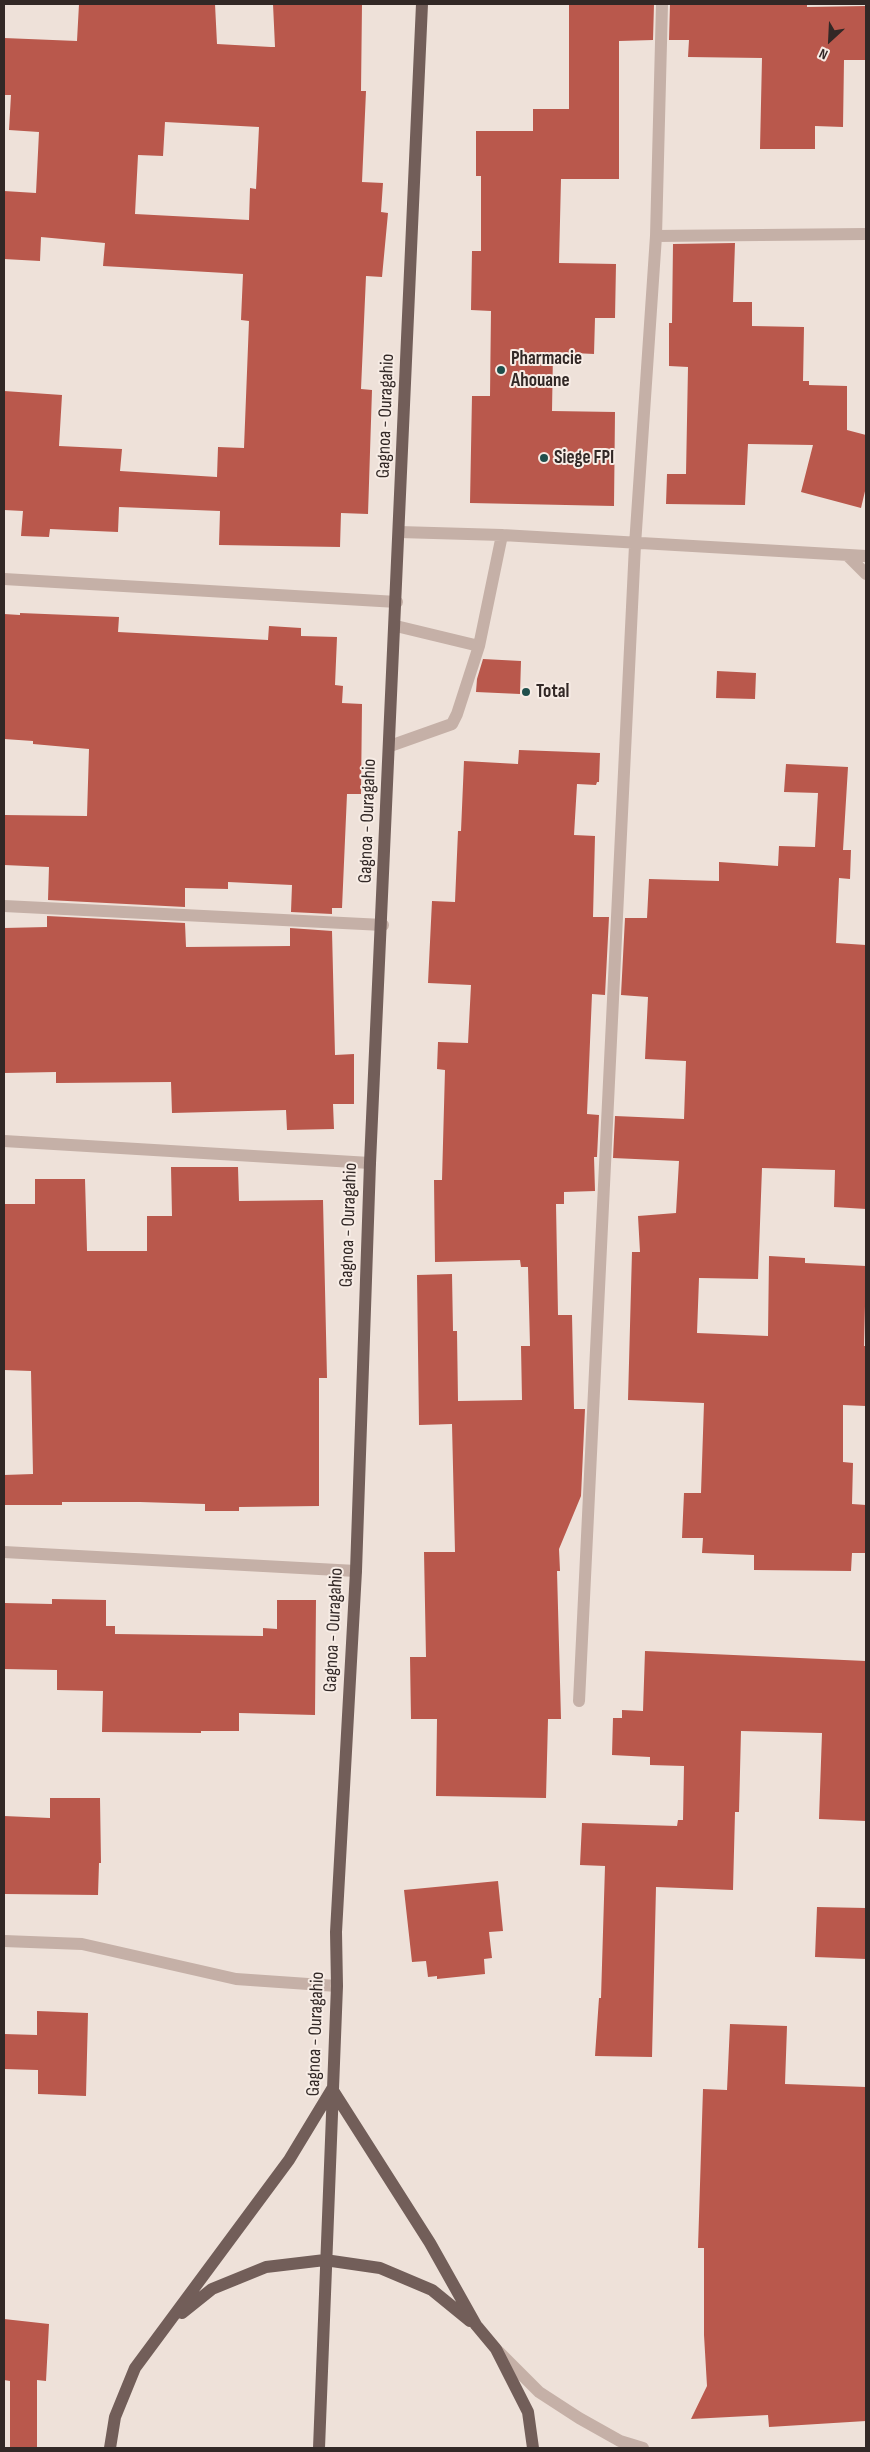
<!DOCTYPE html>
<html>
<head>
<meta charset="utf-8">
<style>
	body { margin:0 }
	#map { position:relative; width:870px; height:2452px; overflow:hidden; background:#eee1d9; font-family:"Sofia Sans Condensed",sans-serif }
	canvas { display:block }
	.frame { position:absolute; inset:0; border:5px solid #322826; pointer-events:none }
	.north { position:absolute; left:805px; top:15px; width:50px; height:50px; -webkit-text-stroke:4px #f7ece5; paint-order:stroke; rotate:205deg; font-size:14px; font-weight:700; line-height:20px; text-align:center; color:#322826 }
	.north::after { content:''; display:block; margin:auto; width:18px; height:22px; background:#322826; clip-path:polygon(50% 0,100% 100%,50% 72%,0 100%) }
</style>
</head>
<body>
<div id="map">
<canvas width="870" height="2452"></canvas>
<div class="frame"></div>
<div class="north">N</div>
</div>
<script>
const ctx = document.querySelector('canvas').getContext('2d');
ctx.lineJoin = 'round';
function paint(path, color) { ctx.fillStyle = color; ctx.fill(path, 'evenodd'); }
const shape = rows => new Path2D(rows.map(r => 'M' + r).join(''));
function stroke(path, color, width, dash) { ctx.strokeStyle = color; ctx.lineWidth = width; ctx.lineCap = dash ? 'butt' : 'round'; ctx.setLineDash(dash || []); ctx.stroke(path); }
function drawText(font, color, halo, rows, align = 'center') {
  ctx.font = font + ' "Sofia Sans Condensed",sans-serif'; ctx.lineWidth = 4; ctx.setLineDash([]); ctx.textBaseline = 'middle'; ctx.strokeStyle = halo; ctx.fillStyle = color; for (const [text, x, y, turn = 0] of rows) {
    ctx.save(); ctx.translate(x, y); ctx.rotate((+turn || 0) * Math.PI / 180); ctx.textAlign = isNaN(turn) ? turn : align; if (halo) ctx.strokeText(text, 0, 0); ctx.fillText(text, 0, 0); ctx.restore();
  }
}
const building = shape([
	[79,4,215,4,217,44,271,47,275,47,273,4,362,4,361,91,366,91,362,182,383,183,381,212,388,213,382,277,366,276,361,389,372,390,368,514,341,513,340,547,219,545,220,511,119,507,118,532,50,529,49,537,21,536,23,511,4,510,4,391,62,395,59,446,122,449,120,471,217,477,218,447,244,448,249,321,241,320,243,274,103,266,105,243,41,237,40,261,4,259,4,191,36,193,39,132,9,130,11,95,4,95,4,38,77,41],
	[165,122,259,127,256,189,250,188,249,220,135,214,138,155,163,156],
	[569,4,654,4,653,40,619,41,619,179,561,179,559,263,616,264,615,318,595,318,594,354,553,352,552,411,615,412,614,506,470,503,472,396,490,396,491,311,471,310,472,251,481,251,481,176,476,176,476,131,533,131,533,109,569,109],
	[670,4,807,4,807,7,866,6,866,60,844,60,843,127,815,126,815,149,760,149,762,58,688,57,689,40,669,40],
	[735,243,733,302,752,302,752,326,804,327,803,381,809,381,809,385,847,386,847,430,866,435,866,487,861,508,801,492,813,445,748,444,745,505,666,504,667,474,686,474,688,367,669,366,669,323,672,323,673,244],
	[20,613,119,617,118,632,268,640,269,626,301,628,301,636,337,637,335,685,343,686,342,703,362,704,361,794,347,794,342,908,332,908,332,914,291,912,292,885,228,882,228,889,185,888,185,907,48,900,49,867,4,865,4,815,87,816,89,749,33,744,33,741,4,739,4,614,20,615],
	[483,659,521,661,520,694,476,692,477,679],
	[717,671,756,673,755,699,716,698],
	[519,750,600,753,599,782,597,782,596,785,577,784,574,835,595,836,593,917,609,917,605,995,592,994,587,1114,599,1115,597,1157,594,1157,595,1191,564,1192,564,1204,556,1204,558,1315,572,1315,574,1409,585,1409,581,1496,559,1549,560,1571,557,1571,561,1719,548,1719,546,1798,436,1796,437,1719,411,1719,410,1657,426,1657,424,1552,455,1552,452,1424,419,1425,417,1275,452,1274,453,1331,457,1331,458,1401,522,1400,521,1346,530,1346,528,1267,521,1267,520,1260,435,1262,434,1180,442,1180,445,1070,437,1069,438,1042,468,1043,471,985,428,983,432,901,455,902,458,831,461,831,464,761,518,764],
	[786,764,848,767,843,850,851,850,850,879,839,878,836,943,866,945,866,1209,834,1207,835,1170,762,1168,758,1279,699,1278,697,1333,768,1336,769,1256,805,1258,805,1263,866,1266,864,1346,866,1346,866,1406,843,1405,843,1462,853,1463,852,1504,866,1505,866,1553,852,1553,851,1571,754,1570,754,1555,702,1553,703,1538,682,1538,684,1493,701,1493,704,1403,628,1400,632,1252,640,1252,638,1216,676,1213,679,1161,613,1158,615,1116,684,1119,686,1061,645,1059,648,997,621,995,625,918,647,918,649,879,719,881,719,862,778,866,779,846,815,847,818,793,784,792],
	[47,916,185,923,186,947,290,946,290,928,332,931,335,1055,354,1054,354,1104,333,1104,334,1129,287,1130,286,1110,172,1113,171,1082,56,1083,56,1072,4,1073,4,928,47,927],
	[171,1167,238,1167,239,1201,323,1200,327,1378,319,1378,319,1506,239,1507,239,1511,205,1511,205,1504,140,1502,62,1502,62,1505,4,1505,4,1475,33,1474,31,1371,4,1370,4,1204,35,1204,35,1179,85,1179,87,1251,147,1251,147,1216,172,1216],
	[52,1599,106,1600,106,1626,115,1626,115,1634,263,1636,263,1628,277,1629,277,1600,316,1600,315,1715,239,1713,239,1731,201,1731,201,1733,102,1732,103,1691,57,1690,57,1670,4,1669,4,1603,52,1604],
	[645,1651,866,1661,866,1821,819,1819,822,1733,741,1731,739,1812,735,1812,733,1890,656,1887,652,2057,595,2056,599,1998,601,1998,605,1866,580,1865,582,1823,677,1826,678,1820,683,1820,684,1766,650,1765,650,1757,612,1755,613,1718,622,1718,622,1710,643,1711],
	[50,1798,100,1798,101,1863,99,1863,98,1895,5,1894,4,1816,50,1818],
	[498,1881,503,1931,489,1932,492,1958,484,1959,485,1974,437,1979,437,1976,428,1977,426,1961,412,1962,404,1890],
	[817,1907,866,1908,866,1959,815,1957],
	[37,2011,88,2013,86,2096,38,2094,38,2070,4,2069,4,2034,37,2035],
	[730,2024,787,2026,785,2084,866,2087,866,2421,769,2427,768,2415,691,2419,707,2386,704,2335,704,2248,698,2248,703,2089,727,2090],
	[4,2319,49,2324,46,2381,37,2380,37,2448,10,2448,10,2381,4,2380]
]);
const minor = shape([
	[656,236,866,234],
	[399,532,502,535,866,556],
	[847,555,866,574],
	[4,579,397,602],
	[396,626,479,646],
	[390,746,452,724,457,714,479,646,502,535],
	[4,906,383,925],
	[4,1141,370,1163],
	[4,1552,356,1571],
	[579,1701,635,545,656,236,662,4],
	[4,1941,82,1944,236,1979,337,1986],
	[499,2352,539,2392,579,2418,620,2441,643,2448]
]);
const major = shape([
	[182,2313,212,2289,266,2267,325,2260,380,2268,432,2290,470,2321],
	[110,2448,115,2417,135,2368,289,2160,332,2089,430,2243,476,2325,496,2349,528,2412,533,2448],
	[319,2448,337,1986,336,1932,356,1571,370,1163,422,4]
]);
const markers = [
	[501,370,5,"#204f4c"],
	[544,458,5,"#204f4c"],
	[526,692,5,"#204f4c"]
];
const poiNames = [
	["Pharmacie",511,359],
	["Ahouane",511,381],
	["Siege FPI",554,458],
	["Total",536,692]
];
const streetNames = [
	["Gagnoa - Ouragahio",386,416,-88],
	["Gagnoa - Ouragahio",368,821,-88],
	["Gagnoa - Ouragahio",349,1225,-88],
	["Gagnoa - Ouragahio",334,1630,-87],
	["Gagnoa - Ouragahio",316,2034,-88]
];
paint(building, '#b9584c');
stroke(minor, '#c5b0a7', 12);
stroke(major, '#725e59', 12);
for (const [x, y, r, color] of markers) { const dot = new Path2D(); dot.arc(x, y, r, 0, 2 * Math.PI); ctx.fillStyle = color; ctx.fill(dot); stroke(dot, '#f7ece5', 2); }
drawText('bold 19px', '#322826', '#f7ece5', poiNames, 'left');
drawText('19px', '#322826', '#f7ece5', streetNames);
</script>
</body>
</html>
